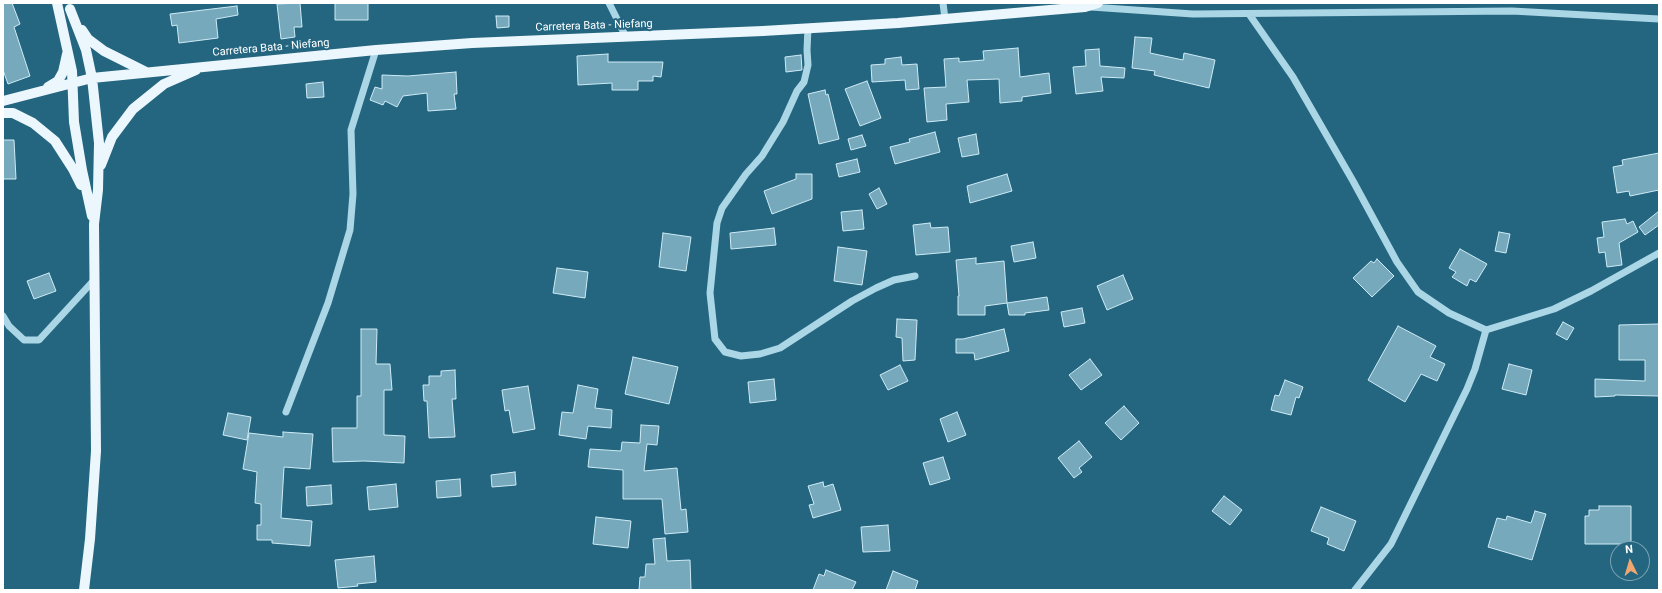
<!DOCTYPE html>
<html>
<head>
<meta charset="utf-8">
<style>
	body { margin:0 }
	#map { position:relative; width:1662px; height:593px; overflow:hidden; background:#246680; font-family:Roboto,sans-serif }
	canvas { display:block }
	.frame { position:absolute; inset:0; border:4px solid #fff; pointer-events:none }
	.north { position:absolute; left:1610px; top:541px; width:40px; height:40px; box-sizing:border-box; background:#246680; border:1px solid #7ca3b3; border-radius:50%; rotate:355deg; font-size:11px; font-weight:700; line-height:16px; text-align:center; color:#fff }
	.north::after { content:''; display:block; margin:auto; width:14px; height:18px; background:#f0a76f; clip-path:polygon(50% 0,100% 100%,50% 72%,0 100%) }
</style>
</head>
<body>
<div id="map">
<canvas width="1662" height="593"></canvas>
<div class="frame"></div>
<div class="north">N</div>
</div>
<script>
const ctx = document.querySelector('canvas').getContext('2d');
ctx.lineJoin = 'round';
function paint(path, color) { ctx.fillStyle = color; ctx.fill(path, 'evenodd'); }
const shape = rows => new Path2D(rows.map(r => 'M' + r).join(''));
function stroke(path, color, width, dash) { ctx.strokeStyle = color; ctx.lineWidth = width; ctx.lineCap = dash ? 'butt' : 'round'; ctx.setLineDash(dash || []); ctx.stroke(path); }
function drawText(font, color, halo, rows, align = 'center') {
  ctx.font = font + ' Roboto,sans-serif'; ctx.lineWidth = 4; ctx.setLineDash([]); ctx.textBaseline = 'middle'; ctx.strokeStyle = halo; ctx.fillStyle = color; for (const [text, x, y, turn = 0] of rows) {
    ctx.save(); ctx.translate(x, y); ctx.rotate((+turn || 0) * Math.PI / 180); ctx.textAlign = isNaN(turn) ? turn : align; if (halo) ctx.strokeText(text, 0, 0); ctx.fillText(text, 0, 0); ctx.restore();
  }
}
const building = shape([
	[3,3,12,3,20,24,14,27,30,76,8,84,3,70,3,3],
	[300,3,302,27,294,27,295,37,281,39,277,4,300,3],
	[335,3,368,3,368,20,335,20,335,3],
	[237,6,238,15,216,19,218,38,179,43,177,25,172,26,170,14,237,6],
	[496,16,509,16,509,27,497,28,496,16],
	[1135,37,1152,38,1150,53,1183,60,1184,53,1215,60,1209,88,1154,75,1155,71,1132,68,1135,37],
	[1018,48,1020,77,1049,73,1051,93,1022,97,1022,101,1000,103,999,79,967,80,969,102,946,104,947,120,927,122,924,88,946,87,944,59,959,58,959,62,984,60,983,51,1018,48],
	[1099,49,1100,66,1125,68,1124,78,1101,77,1103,91,1076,94,1073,67,1086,66,1085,50,1099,49],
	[608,54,608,62,663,62,661,77,653,76,653,81,638,81,638,90,612,90,612,83,578,85,577,56,608,54],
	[801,55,802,70,786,72,785,57,801,55],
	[901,57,902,65,917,64,919,89,906,90,905,80,872,82,871,65,885,64,885,59,901,57],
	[456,72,457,94,454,94,456,109,428,111,427,93,403,96,397,107,385,101,383,105,370,100,375,87,382,89,382,75,408,76,456,72],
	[867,81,881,118,860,126,845,89,867,81],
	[323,82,324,97,307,98,306,84,323,82],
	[825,90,826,95,828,94,839,139,819,144,808,94,825,90],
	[935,132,940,152,895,164,890,147,910,142,909,139,935,132],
	[976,134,979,154,962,157,958,138,976,134],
	[862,135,866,146,851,150,848,139,862,135],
	[3,140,14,140,16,179,3,179,3,140],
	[1659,153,1659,190,1630,196,1629,191,1617,193,1613,167,1623,165,1622,160,1659,153],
	[857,159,860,172,839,177,836,164,857,159],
	[796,174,812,174,812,199,772,214,764,191,796,179,796,174],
	[1007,174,1012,191,970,203,967,186,1007,174],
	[879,188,887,204,877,209,869,194,879,188],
	[862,210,864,229,843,231,841,212,862,210],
	[1659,211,1659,225,1645,235,1639,227,1659,211],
	[1625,219,1627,224,1633,221,1638,232,1619,243,1622,265,1607,267,1605,252,1599,253,1597,238,1604,237,1602,222,1625,219],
	[930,223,931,228,948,227,950,252,916,255,913,225,930,223],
	[774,228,776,245,731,249,730,233,774,228],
	[1499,232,1510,234,1506,253,1495,251,1499,232],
	[663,233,691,237,686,271,659,267,663,233],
	[1033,242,1036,258,1014,262,1011,246,1033,242],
	[838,247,867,251,862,285,834,281,838,247],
	[1460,249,1487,264,1476,282,1470,279,1467,286,1452,277,1456,272,1449,268,1460,249],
	[976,258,976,264,1004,261,1007,303,1047,297,1049,310,1025,313,1025,315,1009,315,1007,303,985,306,985,315,958,315,958,296,959,296,956,260,976,258],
	[1377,259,1394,276,1372,297,1353,278,1371,261,1374,263,1377,259],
	[557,268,588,272,585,298,553,293,557,268],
	[49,273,56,291,34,299,27,281,49,273],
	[1123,275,1133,299,1107,310,1097,286,1123,275],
	[1082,308,1085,323,1064,327,1061,312,1082,308],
	[897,319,917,320,915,360,903,361,902,338,896,337,897,319],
	[1563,322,1574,328,1567,340,1556,334,1563,322],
	[1659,324,1659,396,1615,395,1615,396,1595,397,1595,379,1645,381,1645,360,1619,360,1619,325,1659,324],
	[1398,326,1436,346,1430,357,1445,364,1437,381,1421,374,1405,402,1368,380,1398,326],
	[361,329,377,329,376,364,390,364,392,390,384,390,384,435,405,436,404,463,364,461,333,462,332,428,357,428,357,396,361,396,361,329],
	[1004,329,1009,351,975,360,974,353,956,353,956,339,963,339,1004,329],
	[633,357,678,367,669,404,625,394,633,357],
	[1090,359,1102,375,1081,390,1069,375,1090,359],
	[1509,364,1532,370,1526,395,1502,389,1509,364],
	[900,365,908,381,888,390,880,375,900,365],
	[455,370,456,399,452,399,455,437,429,438,427,401,424,401,423,385,429,385,429,376,441,376,441,371,455,370],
	[774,379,776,400,750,403,748,382,774,379],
	[1285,380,1303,387,1299,398,1296,397,1291,415,1271,410,1275,395,1279,396,1285,380],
	[578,385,598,389,595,408,612,410,611,428,588,426,586,439,559,435,562,412,573,413,578,385],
	[528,386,535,429,513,433,509,410,505,411,502,390,528,386],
	[1124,406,1139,423,1121,440,1105,423,1124,406],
	[957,412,966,435,948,442,940,419,957,412],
	[228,413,251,417,247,440,223,435,228,413],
	[641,425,659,426,657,445,647,444,644,471,677,468,681,510,686,509,688,532,665,534,662,499,623,499,623,470,588,467,590,449,621,451,622,442,640,443,641,425],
	[283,432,313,434,310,469,284,467,281,518,312,521,310,546,272,543,272,540,257,540,257,525,261,525,261,504,255,503,257,472,243,469,249,433,283,437,283,432],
	[1079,441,1092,457,1079,468,1082,472,1074,478,1058,458,1079,441],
	[943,457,950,479,930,485,923,463,943,457],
	[515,472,516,485,492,487,491,475,515,472],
	[460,479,461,496,437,498,436,481,460,479],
	[823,482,824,487,833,484,841,510,813,518,809,505,814,504,808,486,823,482],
	[396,484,398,507,369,510,367,487,396,484],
	[331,485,332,504,307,506,306,487,331,485],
	[1224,496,1242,510,1230,525,1212,511,1224,496],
	[1599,506,1631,506,1631,544,1585,544,1585,516,1589,516,1589,510,1599,510,1599,506],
	[1321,507,1356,521,1344,551,1327,544,1329,538,1311,531,1321,507],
	[1535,511,1546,514,1532,560,1488,547,1497,518,1506,520,1507,516,1531,523,1535,511],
	[596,517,631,521,628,548,593,544,596,517],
	[888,525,890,551,863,552,861,527,888,525],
	[665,538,667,561,690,560,691,590,639,590,640,577,645,577,646,564,655,564,653,539,665,538],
	[374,556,376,582,357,584,358,586,338,588,335,560,374,556],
	[826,570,856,582,852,590,813,590,819,574,824,576,826,570],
	[893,571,918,581,915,590,886,590,893,571]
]);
const minor = shape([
	[609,3,626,37],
	[943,3,945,19],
	[1091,7,1193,14,1512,11,1659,19],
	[1249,14,1293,77,1353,181,1397,262,1418,292,1449,313,1486,330,1554,309,1591,291,1659,253],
	[808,28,807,50,808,65,804,82,797,91,783,122,762,156,746,174,722,208,717,223,710,293,715,339,725,352,741,356,760,354,780,348,852,301,876,288,894,280,915,276],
	[3,316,9,326,24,340,39,340,95,279],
	[286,412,328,303,350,230,353,194,351,130,376,50],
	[1355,590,1391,544,1467,389,1475,369,1486,330]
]);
const major = shape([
	[57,3,72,71,74,122,82,170,92,216],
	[70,9,86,50,92,78,99,143,98,190,94,224,96,451,90,539,84,590],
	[82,30,88,39,104,51,146,72],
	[48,87,58,81,63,72,67,54],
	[3,101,92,78,376,50,472,43,763,31,898,23,1085,7,1098,3],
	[3,113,13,113,33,123,55,141,73,169,81,185],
	[101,165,112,137,133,109,164,84,196,70]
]);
const streetNames = [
	["Carretera Bata - Niefang",594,26,-2],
	["Carretera Bata - Niefang",271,48,-5]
];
paint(building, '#76a9bc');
stroke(building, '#ceebf5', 1);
stroke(minor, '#abd6e6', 7);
stroke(major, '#ecf7fd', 10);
drawText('11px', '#fff', '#246680', streetNames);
</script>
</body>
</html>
